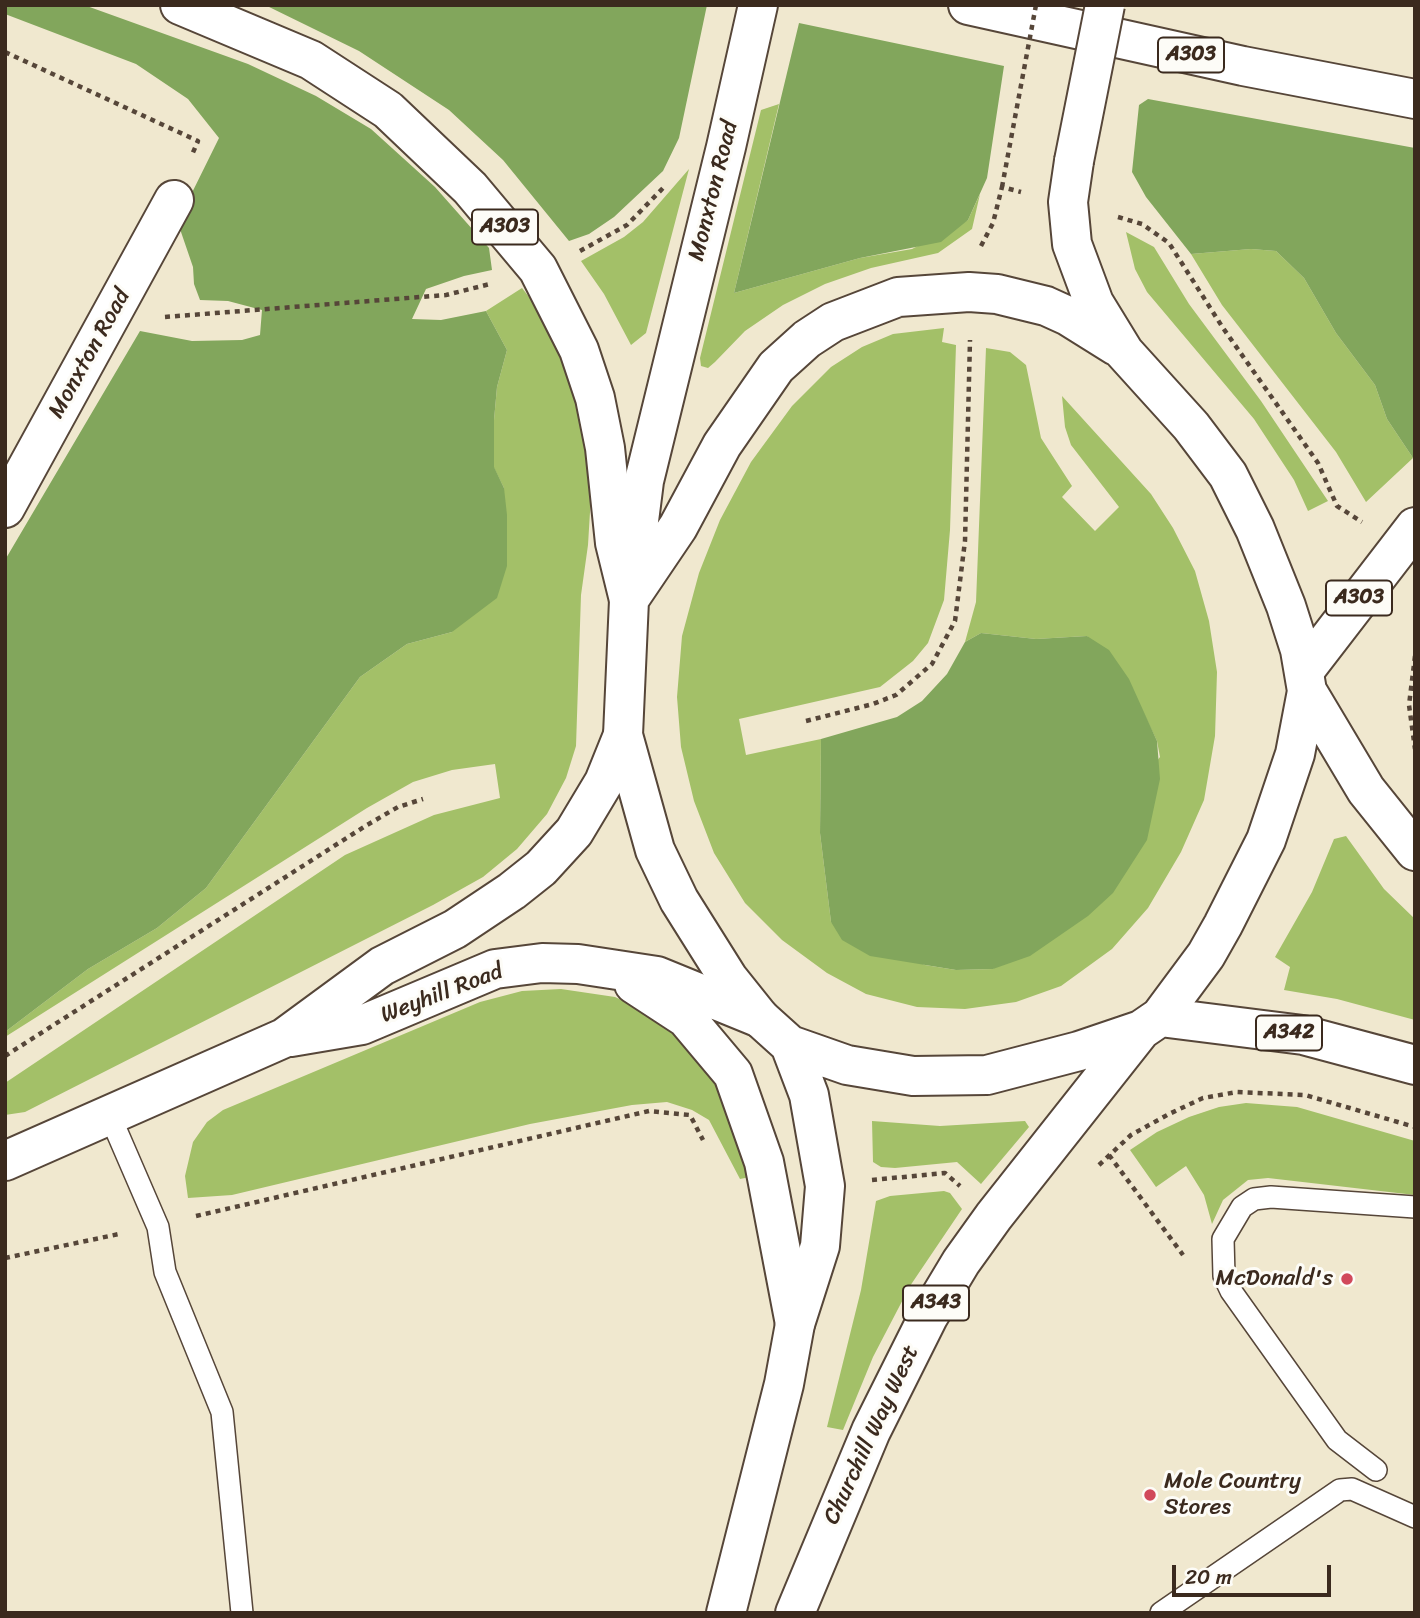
<!DOCTYPE html>
<html>
<head>
<meta charset="utf-8">
<style>
	body { margin:0 }
	#map { position:relative; width:1420px; height:1618px; overflow:hidden; background:#f0e8cf; font-family:Sriracha,sans-serif }
	canvas { display:block }
	.frame { position:absolute; inset:0; border:7px solid #3b2a1e; pointer-events:none }
	.scale { position:absolute; left:1172px; top:1565px; width:159px; height:32px; box-sizing:border-box; border:4px solid #3b2a1e; border-top:0; padding-left:9px; font-size:21px; line-height:24px; white-space:nowrap; color:#3b2a1e; -webkit-text-stroke:5px #fdfcf7; paint-order:stroke }
</style>
</head>
<body>
<div id="map">
<canvas width="1420" height="1618"></canvas>
<div class="frame"></div>
<div class="scale">20 m</div>
</div>
<script>
const ctx = document.querySelector('canvas').getContext('2d');
ctx.lineJoin = 'round';
function paint(path, color) { ctx.fillStyle = color; ctx.fill(path, 'evenodd'); }
const shape = rows => new Path2D(rows.map(r => 'M' + r).join(''));
function stroke(path, color, width, dash) { ctx.strokeStyle = color; ctx.lineWidth = width; ctx.lineCap = dash ? 'butt' : 'round'; ctx.setLineDash(dash || []); ctx.stroke(path); }
function drawText(font, color, halo, rows, align = 'center') {
  ctx.font = font + ' Sriracha,sans-serif'; ctx.lineWidth = 6; ctx.setLineDash([]); ctx.textBaseline = 'middle'; ctx.strokeStyle = halo; ctx.fillStyle = color; for (const [text, x, y, turn = 0] of rows) {
    ctx.save(); ctx.translate(x, y); ctx.rotate((+turn || 0) * Math.PI / 180); ctx.textAlign = isNaN(turn) ? turn : align; if (halo) ctx.strokeText(text, 0, 0); ctx.fillText(text, 0, 0); ctx.restore();
  }
}
const green = shape([
	[779,104,734,293,860,258,912,249,968,220,980,194,972,229,938,253,871,268,825,284,783,305,745,331,715,362,708,368,701,366,700,358,761,110],
	[689,169,646,333,631,345,604,294,581,261,624,237,643,222],
	[1126,232,1154,247,1189,304,1261,401,1328,501,1308,511,1294,480,1254,419,1147,292,1135,269],
	[1251,249,1276,251,1304,278,1336,333,1375,385,1387,419,1413,458,1366,502,1336,452,1222,305,1191,254],
	[522,288,533,302,565,366,584,427,592,479,588,545,581,595,576,746,566,778,547,814,517,849,483,877,433,905,25,1112,5,1115,5,1083,345,855,434,815,500,798,495,764,452,770,413,782,367,808,5,1037,5,1032,88,969,157,928,206,888,360,677,407,644,452,632,504,488,494,468,494,420,497,387,507,350,486,311],
	[944,328,942,342,956,345,950,530,944,600,928,643,913,661,880,687,739,719,746,755,821,739,820,833,831,922,925,965,956,970,993,969,1160,757,1157,741,1144,714,1087,636,1036,639,981,633,965,642,976,602,986,348,1010,352,1026,365,1041,438,1072,486,1062,497,1095,531,1119,507,1071,445,1065,427,1062,396,1151,494,1173,528,1195,571,1209,621,1217,672,1215,736,1204,800,1181,852,1148,908,1112,949,1061,986,1016,1002,965,1009,917,1007,866,994,827,973,782,940,745,903,714,853,694,801,681,747,677,697,682,636,699,573,720,520,751,462,792,406,831,367,862,347,893,334],
	[1346,836,1384,889,1415,919,1415,1020,1337,999,1284,990,1290,967,1275,957,1312,892,1334,839],
	[561,989,615,997,645,1011,670,1027,707,1062,755,1176,740,1179,709,1120,692,1110,667,1102,632,1105,530,1124,232,1195,188,1198,185,1176,193,1142,207,1122,223,1110,480,1002,522,991],
	[1246,1103,1297,1107,1415,1141,1415,1195,1268,1178,1248,1180,1223,1200,1212,1224,1204,1195,1186,1166,1156,1187,1130,1150,1157,1132,1189,1117,1219,1107],
	[872,1121,940,1126,1025,1121,1029,1127,981,1184,957,1162,895,1168,881,1167,873,1162],
	[944,1191,950,1193,962,1209,910,1286,873,1357,843,1430,827,1427,861,1290,876,1201,890,1196]
]);
const forest = shape([
	[5,5,84,5,248,64,316,96,371,129,435,187,489,248,492,270,464,276,426,289,412,319,441,320,486,311,507,350,497,387,494,420,494,467,504,488,507,515,507,566,497,598,452,632,407,644,360,677,206,888,157,928,88,969,5,1032,5,560,140,331,192,341,242,340,260,335,262,310,228,301,200,300,194,284,193,267,181,232,180,217,219,138,188,99,136,64,5,14],
	[265,5,707,5,679,138,663,171,614,217,589,234,569,241,503,160,449,110,359,51],
	[799,23,1004,66,987,178,968,220,941,242,860,258,734,293],
	[1148,99,1415,148,1413,458,1387,419,1375,385,1336,333,1304,278,1276,251,1251,249,1191,254,1146,197,1132,172,1139,105],
	[981,633,1036,639,1087,636,1109,650,1129,679,1157,741,1160,779,1147,840,1113,893,1088,916,1030,956,993,969,956,970,870,956,842,940,831,922,820,833,821,739,897,717,922,701,947,674,965,642]
]);
const path = shape([
	[5,52,198,141,191,157],
	[1118,217,1142,224,1169,243,1223,328,1318,463,1337,506,1362,522],
	[981,246,993,223,1002,187,1021,192],
	[580,251,627,225,666,185],
	[165,317,446,295,490,284],
	[1415,656,1409,705,1415,749],
	[806,721,873,704,896,695,932,664,955,621,965,541,970,340],
	[5,1056,367,825,398,807,423,799],
	[1109,1155,1183,1255],
	[1099,1165,1131,1135,1169,1114,1203,1098,1237,1092,1305,1095,1415,1127],
	[872,1180,945,1173,960,1186],
	[196,1216,649,1111,690,1115,703,1140],
	[5,1258,119,1234]
]);
const lane = shape([
	[110,1116,158,1227,165,1272,222,1412,242,1613],
	[1376,1470,1337,1440,1231,1291,1224,1276,1223,1239,1242,1207,1254,1199,1271,1197,1415,1207],
	[1161,1613,1340,1490,1352,1489,1415,1517]
]);
const street = shape([
	[5,508,174,200]
]);
const secondary = shape([
	[634,984,686,1018,733,1074,764,1162,795,1324],
	[291,1037,362,1025,495,969,542,963,578,964,657,976,760,1018],
	[5,1161,284,1038,382,966,455,929,512,891,541,868,574,832,604,782,623,735]
]);
const primary = shape([
	[758,5,726,147,644,481,629,600,623,735,655,850,679,900,728,978,760,1018,790,1045,847,1065,913,1076,987,1075,1079,1051,1141,1030,1160,1017,1206,955,1223,925,1266,840,1295,754,1307,691,1300,650,1286,606,1255,529,1228,475,1191,426,1124,352,1094,303,1072,244,1068,202,1074,161],
	[632,595,678,527,722,445,776,367,807,339,833,322,898,297,969,292,997,294,1046,306,1068,316,1116,346],
	[1307,691,1366,790,1415,851],
	[1160,1017,1303,1035,1415,1065],
	[726,1613,784,1384,795,1324,820,1246,825,1186,809,1095,790,1045],
	[795,1613,871,1431,928,1317,961,1262,994,1216,1141,1030]
]);
const highway = shape([
	[180,5,311,60,388,110,470,188,538,269,579,350,595,398,605,448,615,543,629,600],
	[968,5,1243,66,1415,99],
	[1305,670,1415,527]
]);
const pathBridge = shape([
	[1002,187,1036,5]
]);
const primaryBridge = shape([
	[1074,161,1105,5]
]);
const markers = [
	[1347,1279,7,"#d1495b"],
	[1150,1495,7,"#d1495b"]
];
const shields = [
	[1191,55,66],
	[505,227,66],
	[1359,598,66],
	[1289,1033,66],
	[936,1303,66]
];
const shieldNames = [
	["A303",1191,55],
	["A303",505,227],
	["A303",1359,598],
	["A342",1289,1033],
	["A343",936,1303]
];
const streetNames = [
	["Monxton Road",714,191,-76],
	["Monxton Road",90,354,-61],
	["Weyhill Road",442,994,-21],
	["Churchill Way West",872,1435,-65]
];
const poiNames = [
	["McDonald's",1333,1279],
	["Mole Country",1164,1482,"left"],
	["Stores",1164,1508,"left"]
];
paint(green, '#a3c068');
paint(forest, '#82a65c');
stroke(lane, '#564639', 24);
stroke(street, '#564639', 42);
stroke(secondary, '#564639', 42);
stroke(primary, '#564639', 42);
stroke(highway, '#564639', 42);
stroke(path, '#564639', 4.5, [5, 5]);
stroke(lane, '#fff', 21);
stroke(street, '#fff', 38);
stroke(secondary, '#fff', 38);
stroke(primary, '#fff', 38);
stroke(highway, '#fff', 38);
stroke(primaryBridge, '#564639', 42, []);
stroke(pathBridge, '#564639', 4.5, [5, 5]);
stroke(primaryBridge, '#fff', 38);
for (const [x, y, r, color] of markers) { const dot = new Path2D(); dot.arc(x, y, r, 0, 2 * Math.PI); ctx.fillStyle = color; ctx.fill(dot); stroke(dot, '#fdfcf7', 2.5); }
for (const [x, y, w] of shields) { const box = new Path2D(); box.roundRect(x - w / 2, y - 17.5, w, 35, 5); ctx.fillStyle = '#fdfcf7'; ctx.fill(box); stroke(box, '#3b2a1e', 2); }
drawText('bold 21px', '#3b2a1e', null, shieldNames);
drawText('23px', '#3b2a1e', '#fdfcf7', streetNames);
drawText('23px', '#3b2a1e', '#fdfcf7', poiNames, 'right');
</script>
</body>
</html>
